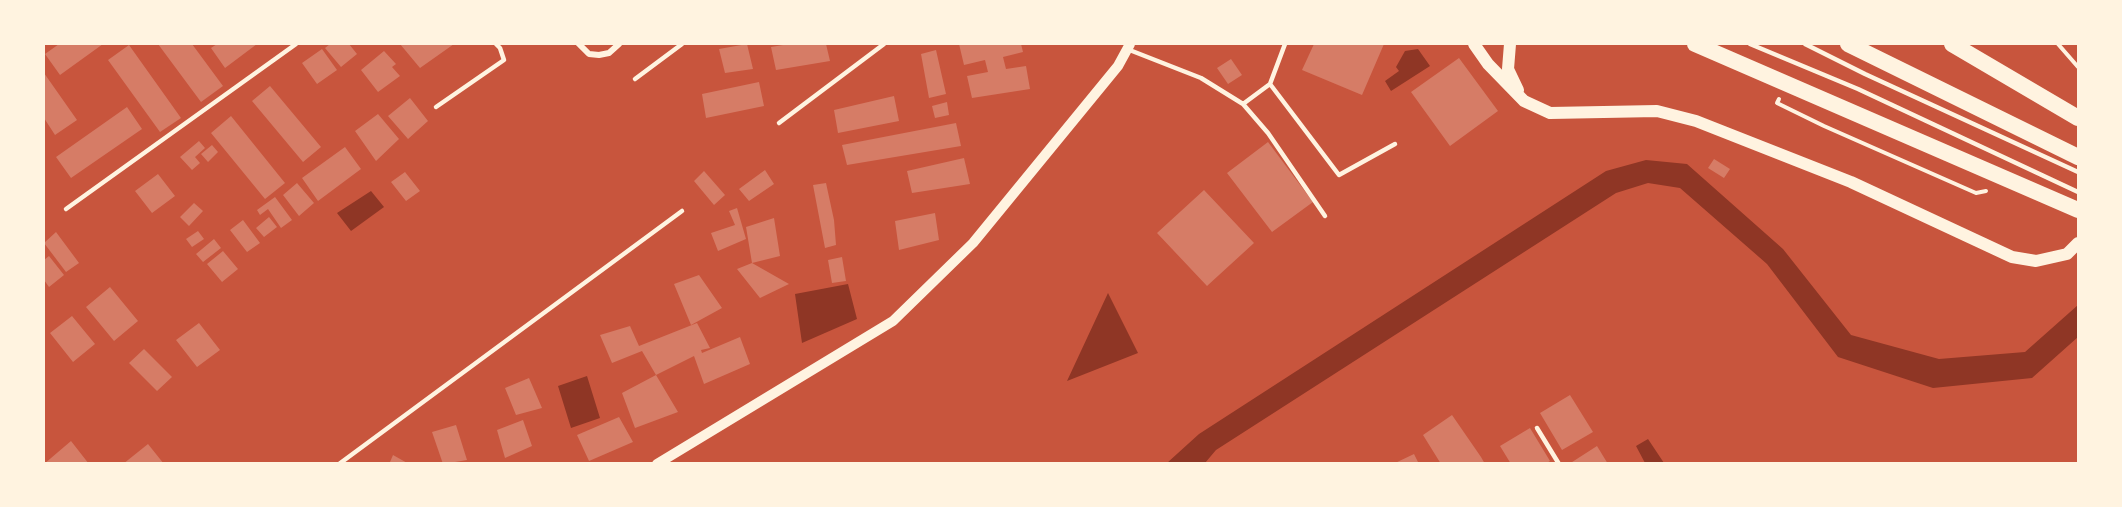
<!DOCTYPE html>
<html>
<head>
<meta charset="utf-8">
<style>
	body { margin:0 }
	#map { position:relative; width:2122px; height:507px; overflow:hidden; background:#c8553d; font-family:Overpass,sans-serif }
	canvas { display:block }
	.frame { position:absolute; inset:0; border:45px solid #fff3e0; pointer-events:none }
</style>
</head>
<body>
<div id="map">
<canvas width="2122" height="507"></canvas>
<div class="frame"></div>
</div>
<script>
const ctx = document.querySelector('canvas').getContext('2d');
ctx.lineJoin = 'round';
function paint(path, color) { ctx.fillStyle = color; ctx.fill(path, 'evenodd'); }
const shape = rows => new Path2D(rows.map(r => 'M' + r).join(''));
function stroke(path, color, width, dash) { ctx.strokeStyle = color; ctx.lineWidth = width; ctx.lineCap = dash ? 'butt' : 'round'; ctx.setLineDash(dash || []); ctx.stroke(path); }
const water = shape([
	[1418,49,1430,66,1391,91,1385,81,1399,71,1396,67,1405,51],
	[1646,160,1687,164,1783,249,1851,335,1939,359,2025,352,2078,305,2078,337,2032,378,1933,388,1838,357,1767,264,1680,188,1648,183,1616,193,1216,450,1205,463,1167,463,1199,434,1606,171],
	[371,191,384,207,351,231,337,213],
	[848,284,857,319,802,343,795,294],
	[1108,293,1138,353,1067,381],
	[587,376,600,418,571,428,558,386],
	[1648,439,1664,463,1645,463,1636,446]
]);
const building = shape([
	[59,44,103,44,60,75,45,54],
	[158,44,192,44,223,86,201,102],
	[217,44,257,44,225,68,211,48],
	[330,44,349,44,357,54,341,67,325,48],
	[400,44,454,44,420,68],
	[747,44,753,69,725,73,719,49],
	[789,44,826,44,830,61,776,70,771,47],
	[959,44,1021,44,1023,52,1003,57,1006,69,1026,66,1030,89,972,98,967,76,988,72,985,60,964,65],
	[1314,44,1384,44,1362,95,1302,70],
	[129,45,181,118,160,132,108,60],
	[322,49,337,70,317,84,302,63],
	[936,50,946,94,929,98,921,54],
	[384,51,396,64,392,67,400,76,378,92,361,70],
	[1459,58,1498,111,1450,146,1411,92],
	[1231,59,1242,75,1228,84,1217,68],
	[44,73,77,120,55,135,44,118],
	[759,82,764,106,706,118,702,94],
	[270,86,321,147,303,162,252,101],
	[894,96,899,121,838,133,834,110],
	[410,98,428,121,408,139,388,116],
	[947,102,949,115,935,118,932,106],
	[127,107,142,129,71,178,56,157],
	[378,114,399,139,376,161,355,131],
	[231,116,285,183,265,199,211,133],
	[956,123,961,146,847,165,842,145],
	[199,141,205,148,195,157,200,163,192,170,180,157],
	[1268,142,1313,202,1272,232,1227,173],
	[212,145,218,152,208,162,201,154],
	[345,147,361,169,318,201,302,178],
	[964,158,970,184,912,193,907,171],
	[1714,159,1730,169,1724,178,1708,168],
	[765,170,774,184,749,201,739,189],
	[704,171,725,195,714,205,694,181],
	[405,172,420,191,406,201,391,182],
	[158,174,175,196,152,213,135,191],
	[297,183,314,203,299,216,283,195],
	[826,183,834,220,836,245,825,248,813,185],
	[1204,190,1254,243,1207,286,1157,233],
	[275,197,292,220,281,228,268,209,260,215,257,210],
	[194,203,203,211,189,226,180,217],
	[737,208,746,239,718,251,711,233,735,225,729,211],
	[935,213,939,240,899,250,895,221],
	[269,217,277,227,264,237,256,228],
	[774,218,780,256,752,263,789,284,760,298,737,269,752,263,746,227],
	[243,220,260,243,247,252,230,230],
	[198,231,204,239,192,247,186,239],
	[56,232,79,263,66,272,44,243],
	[214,239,221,248,203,262,196,254],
	[223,251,238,269,222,282,207,264],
	[49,256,64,275,49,287,44,280,44,260],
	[842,257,846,281,832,283,828,260],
	[699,275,722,308,691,325,674,284],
	[110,287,138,321,114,341,86,307],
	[72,316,95,344,73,362,50,333],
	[199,323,220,350,197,367,176,340],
	[697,323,710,348,701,350,702,353,740,337,750,364,704,384,694,356,656,375,642,351,612,363,600,335,630,326,639,346],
	[144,349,172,377,157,391,129,363],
	[656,375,678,412,635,428,622,393],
	[529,378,542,408,516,415,505,388],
	[1570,395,1593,432,1562,450,1540,413],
	[1452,415,1481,457,1485,464,1441,464,1423,435],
	[619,417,633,442,589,461,577,435],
	[523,420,532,446,505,458,497,430],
	[456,425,467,460,443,464,432,432],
	[1530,428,1550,461,1545,464,1511,464,1500,446],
	[71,441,89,464,44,464],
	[148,444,164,464,123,464],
	[1597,446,1608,464,1569,464],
	[1414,454,1419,464,1393,464],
	[393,455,409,464,394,464,390,462]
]);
const path = shape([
	[2058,44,2078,67],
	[1779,99,1777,103,1824,126,1976,193,1986,191]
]);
const service = shape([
	[1750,44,1858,89,2078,192],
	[1805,44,1865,74,2078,172],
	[1127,49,1201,78,1243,104,1268,133,1325,216],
	[635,79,682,44],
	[1270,84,1339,175,1395,144],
	[1243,104,1270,84,1285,44],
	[436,107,504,60,500,48,496,44],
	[779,123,884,44],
	[66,209,296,44],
	[1537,428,1559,464],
	[339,464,682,211]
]);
const minor = shape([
	[579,44,589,54,599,55,609,53,619,44]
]);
const tertiary = shape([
	[657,464,893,321,973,243,1118,66,1130,44]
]);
const secondary = shape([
	[1474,44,1488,64,1524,101,1550,113,1657,111,1696,121,1851,182,2012,257,2036,261,2067,254,2078,243],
	[1510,44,1508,69,1518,90]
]);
const trunk = shape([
	[1695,44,2078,210],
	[1848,44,2078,157],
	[1952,44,2078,118]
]);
paint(water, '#8f3625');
paint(building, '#d67c66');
stroke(path, '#fff3e0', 4);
stroke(service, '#fff3e0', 4.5);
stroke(minor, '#fff3e0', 6);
stroke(tertiary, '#fff3e0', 10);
stroke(secondary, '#fff3e0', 12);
stroke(trunk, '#fff3e0', 16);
</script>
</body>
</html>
